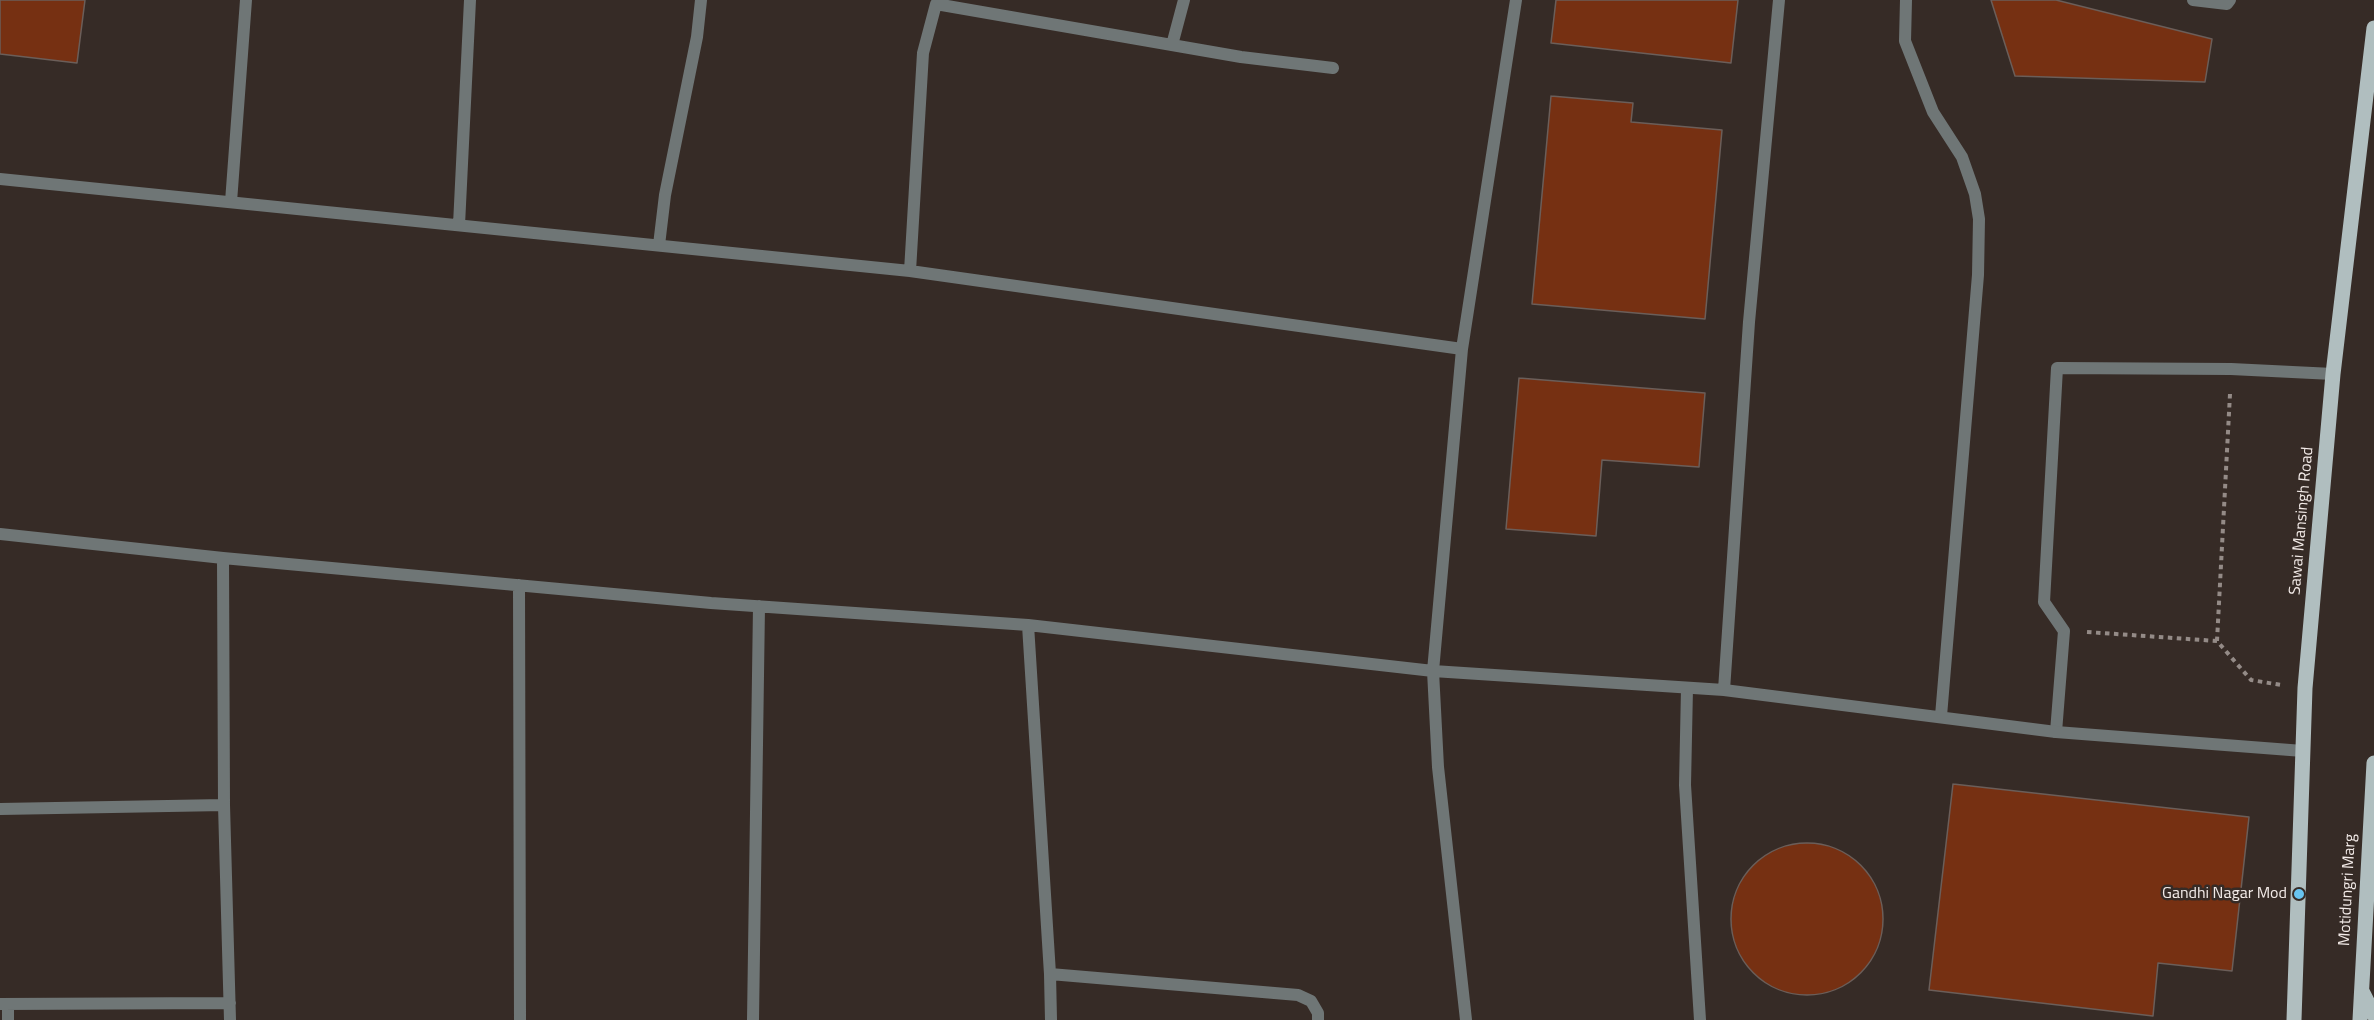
<!DOCTYPE html>
<html>
<head>
<meta charset="utf-8">
<style>
	body { margin:0 }
	canvas { display:block; background:#362b26 }
</style>
</head>
<body>
<canvas width="2374" height="1020"></canvas>
<script>
const ctx = document.querySelector('canvas').getContext('2d');
ctx.lineJoin = 'round';
function paint(path, color) { ctx.fillStyle = color; ctx.fill(path, 'evenodd'); }
const shape = rows => new Path2D(rows.map(r => 'M' + r).join(''));
function stroke(path, color, width, dash) { ctx.strokeStyle = color; ctx.lineWidth = width; ctx.lineCap = dash ? 'butt' : 'round'; ctx.setLineDash(dash || []); ctx.stroke(path); }
function drawText(font, color, halo, rows, align = 'center') {
  ctx.font = font + ' "Titillium Web",sans-serif'; ctx.lineWidth = 5; ctx.setLineDash([]); ctx.textBaseline = 'middle'; ctx.strokeStyle = halo; ctx.fillStyle = color; for (const [text, x, y, turn = 0] of rows) {
    ctx.save(); ctx.translate(x, y); ctx.rotate((+turn || 0) * Math.PI / 180); ctx.textAlign = isNaN(turn) ? turn : align; if (halo) ctx.strokeText(text, 0, 0); ctx.fillText(text, 0, 0); ctx.restore();
  }
}
const building = shape([
	[0,0,85,0,77,63,0,54,0,0],
	[1556,0,1738,0,1731,63,1551,43,1556,0],
	[1991,0,2056,0,2212,39,2205,82,2015,76,1991,0],
	[1551,96,1633,103,1631,122,1722,130,1705,319,1532,304,1551,96],
	[1519,378,1705,393,1699,467,1602,460,1596,536,1506,529,1519,378],
	[1953,784,2249,817,2232,971,2158,963,2153,1016,1929,990,1953,784],
	'1731 919a76 76 0 1 1 152 0a76 76 0 1 1-152 0Z'
]);
const path = shape([
	[2230,394,2217,641,2251,680,2281,685],
	[2087,632,2217,641]
]);
const service = shape([
	[2193,0,2227,4,2230,0],
	[2056,732,2064,631,2044,602,2057,368,2231,369,2333,374]
]);
const minor = shape([
	[1906,0,1905,41,1933,112,1962,157,1975,194,1979,219,1978,275,1941,716],
	[1172,45,1184,0],
	[0,179,910,271,1462,349],
	[231,202,246,0],
	[459,225,470,0],
	[659,245,665,195,697,37,701,0],
	[910,271,923,53,936,4,1241,57,1333,68],
	[0,534,223,558,711,603,1028,625,1433,671,1724,690,2056,732,2303,751],
	[223,558,224,805,230,1020],
	[519,585,520,1020],
	[1028,625,1050,974,1051,1020],
	[1687,688,1685,785,1700,1020],
	[1724,690,1749,322,1779,0],
	[0,809,224,805],
	[1050,974,1298,995,1311,1001,1318,1013,1318,1020],
	[0,1004,230,1003],
	[8,1004,8,1020],
	[753,1020,759,606],
	[1466,1020,1438,767,1433,671,1462,349,1516,0]
]);
const primary = shape([
	[2362,991,2374,1015],
	[2294,1020,2305,688,2333,374,2374,28],
	[2360,1020,2374,763]
]);
const markers = [
	[2299,894,6,"#68c4f0"]
];
const streetNames = [
	["Sawai Mansingh Road",2302,521,-85],
	["Motidungri Marg",2348,890,-87]
];
const poiNames = [
	["Gandhi Nagar Mod",2287,894]
];
paint(building, '#763012');
stroke(building, '#6b5e59', 1.5);
stroke(path, '#948b87', 4, [4.5, 4.5]);
stroke(service, '#6f7676', 12);
stroke(minor, '#6f7676', 12);
stroke(primary, '#b0bebf', 15);
for (const [x, y, r, color] of markers) { const dot = new Path2D(); dot.arc(x, y, r, 0, 2 * Math.PI); ctx.fillStyle = color; ctx.fill(dot); stroke(dot, '#362b26', 2); }
drawText('16px', '#f3ebe8', '#362b26', streetNames);
drawText('16px', '#f3ebe8', '#362b26', poiNames, 'right');
</script>
</body>
</html>
